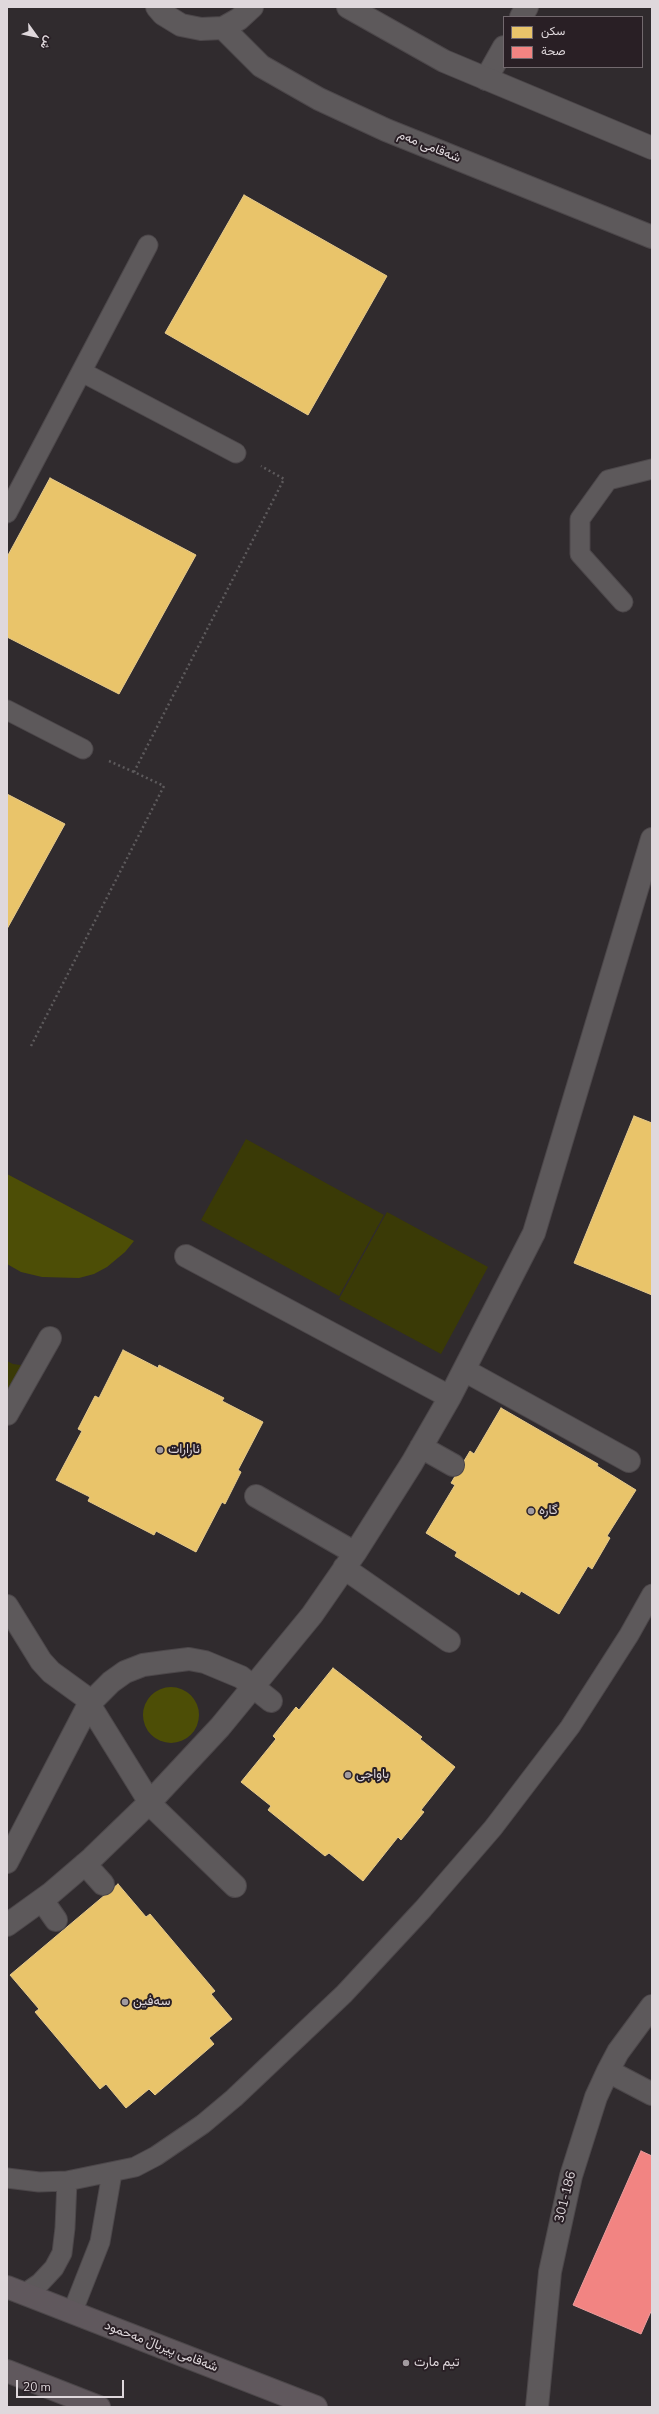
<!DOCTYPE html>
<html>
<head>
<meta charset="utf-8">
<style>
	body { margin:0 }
	#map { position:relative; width:659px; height:2414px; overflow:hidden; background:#302b2e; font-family:"Nunito Sans",Vazirmatn,sans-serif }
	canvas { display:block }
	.frame { position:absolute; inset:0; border:8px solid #dfd8dc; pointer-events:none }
	.legend { position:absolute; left:503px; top:16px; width:140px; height:52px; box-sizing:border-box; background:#291f25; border:1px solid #72696e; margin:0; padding:5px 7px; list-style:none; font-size:12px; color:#dfd8dc }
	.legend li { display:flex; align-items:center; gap:8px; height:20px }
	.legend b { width:20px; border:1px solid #72696e }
	.north { position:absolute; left:16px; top:16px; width:40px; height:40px; -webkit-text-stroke:3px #291f25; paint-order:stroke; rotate:123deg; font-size:11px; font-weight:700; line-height:16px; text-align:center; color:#dfd8dc }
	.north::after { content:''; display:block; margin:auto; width:14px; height:18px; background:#dfd8dc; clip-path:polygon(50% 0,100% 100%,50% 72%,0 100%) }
	.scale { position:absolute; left:16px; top:2380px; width:108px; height:18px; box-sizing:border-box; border:2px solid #dfd8dc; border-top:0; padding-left:5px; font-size:12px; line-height:14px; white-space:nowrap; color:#dfd8dc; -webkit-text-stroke:3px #291f25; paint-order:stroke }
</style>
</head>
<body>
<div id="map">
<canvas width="659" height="2414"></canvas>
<div class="frame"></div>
<ul class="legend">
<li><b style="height:11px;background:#e9c46a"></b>سكن</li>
<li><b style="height:11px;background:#f28482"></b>صحة</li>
</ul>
<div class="north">ش</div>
<div class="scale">20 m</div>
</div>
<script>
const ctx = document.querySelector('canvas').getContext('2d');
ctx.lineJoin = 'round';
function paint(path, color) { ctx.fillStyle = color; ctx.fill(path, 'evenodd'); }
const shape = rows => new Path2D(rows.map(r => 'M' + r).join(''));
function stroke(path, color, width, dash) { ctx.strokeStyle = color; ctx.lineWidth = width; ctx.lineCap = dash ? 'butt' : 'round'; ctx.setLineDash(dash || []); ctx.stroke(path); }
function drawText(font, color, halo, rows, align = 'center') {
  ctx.font = font + ' "Nunito Sans",Vazirmatn,sans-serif'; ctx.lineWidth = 4; ctx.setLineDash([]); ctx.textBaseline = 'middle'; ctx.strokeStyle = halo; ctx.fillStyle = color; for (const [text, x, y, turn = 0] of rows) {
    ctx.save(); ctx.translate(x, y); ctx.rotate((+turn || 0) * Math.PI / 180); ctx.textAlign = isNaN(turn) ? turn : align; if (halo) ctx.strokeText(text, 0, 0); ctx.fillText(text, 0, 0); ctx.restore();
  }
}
const green = shape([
	[246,1139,384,1215,339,1296,201,1220],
	[387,1212,488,1267,441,1354,339,1299],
	[7,1361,13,1364,27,1366,7,1400]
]);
const water = shape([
	[7,1174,134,1241,125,1252,107,1267,94,1274,79,1278,42,1277,21,1272,7,1264],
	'143 1715a28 28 0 1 1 56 0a28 28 0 1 1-56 0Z'
]);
const homes = shape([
	[244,195,387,276,308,415,165,333,244,195],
	[50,478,196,555,119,694,7,637,7,557,50,478],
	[7,794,65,824,7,929,7,794],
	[634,1116,652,1123,652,1295,574,1263,634,1116],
	[123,1350,158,1368,159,1365,224,1398,222,1401,263,1422,238,1470,241,1472,225,1504,222,1502,196,1552,156,1531,154,1535,88,1501,90,1497,56,1480,82,1431,78,1429,95,1396,99,1398,123,1350],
	[501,1408,598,1464,597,1466,636,1490,607,1536,610,1538,592,1569,588,1566,559,1614,521,1591,519,1595,455,1556,457,1552,426,1533,455,1485,451,1483,470,1451,474,1454,501,1408],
	[333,1668,422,1737,420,1739,455,1767,421,1810,424,1812,401,1840,398,1837,363,1881,329,1853,325,1856,268,1810,271,1806,241,1782,276,1739,273,1736,296,1707,299,1710,333,1668],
	[118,1884,146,1917,150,1914,215,1991,211,1994,232,2019,209,2038,214,2044,155,2095,149,2089,126,2108,106,2084,100,2089,35,2012,39,2009,10,1975,118,1884]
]);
const health = shape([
	[641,2151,652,2156,652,2309,641,2334,573,2305,641,2151]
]);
const path = shape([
	[109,761,134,772],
	[31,1046,164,786,134,772,284,479,261,466]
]);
const service = shape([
	[82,372,236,453],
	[7,513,148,245],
	[623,602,580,554,580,519,608,480,652,469],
	[7,710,83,749],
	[7,2178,39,2182,67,2181,135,2167,156,2156,203,2124,234,2098,344,1994,423,1909,493,1828,570,1727,629,1635,652,1594],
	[24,2294,40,2283,54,2268,62,2253,65,2228,67,2181],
	[72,2313,100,2242,112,2173]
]);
const pedestrian = shape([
	[186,1256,450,1397],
	[464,1370,629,1461],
	[7,1414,50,1338],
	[421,1447,453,1465],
	[256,1496,355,1553],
	[344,1568,449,1641],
	[7,1606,41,1661,51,1672,84,1696,152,1806,235,1886],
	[7,1862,89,1704,111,1682,125,1672,143,1665,165,1662,189,1659,205,1662,241,1677,271,1701],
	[85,1864,103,1884],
	[42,1900,56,1920],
	[7,1925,50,1894,92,1858,150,1802,220,1727,312,1615,355,1553,412,1463,450,1397,534,1233,652,839]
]);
const minor = shape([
	[521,17,527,7],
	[486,79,504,47],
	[608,2071,652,2094],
	[537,2407,550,2272,571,2176,596,2097,608,2071,618,2052,652,2006]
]);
const tertiary = shape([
	[157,7,163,14,181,25,201,29,223,28,239,19,252,7],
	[348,7,444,61,652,148],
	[223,28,261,66,319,99,386,130,652,237]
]);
const secondary = shape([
	[7,2287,316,2407],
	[7,2371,99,2407]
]);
const markers = [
	[160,1450,4,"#a29b9f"],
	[531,1511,4,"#a29b9f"],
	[348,1775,4,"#a29b9f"],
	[125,2002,4,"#a29b9f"],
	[406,2363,4,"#a29b9f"]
];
const streetNames = [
	["شەقامی مەم",429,147,22],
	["301-186",566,2197,-76],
	["شەقامی پیرباڵ مەحمود",161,2347,21]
];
const poiNames = [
	["ئارارات",168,1450],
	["گارە",539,1511],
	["باواجی",356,1775],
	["سەفین",133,2002],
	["تيم مارت",414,2363]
];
paint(green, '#3a3a06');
paint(water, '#4d4e06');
paint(homes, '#e9c46a');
stroke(homes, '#e6ca8c', 1);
paint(health, '#f28482');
stroke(health, '#ec9d9d', 1);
stroke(service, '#4c474a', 21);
stroke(pedestrian, '#4c474a', 24);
stroke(minor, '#4c474a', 24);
stroke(tertiary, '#4c474a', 24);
stroke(secondary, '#4c474a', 24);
stroke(path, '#5d5a5c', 2.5, [2, 3]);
stroke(service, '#5d595b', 19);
stroke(pedestrian, '#5d595b', 22);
stroke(minor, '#5d595b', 22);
stroke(tertiary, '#5d595b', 22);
stroke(secondary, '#60585d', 22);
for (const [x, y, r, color] of markers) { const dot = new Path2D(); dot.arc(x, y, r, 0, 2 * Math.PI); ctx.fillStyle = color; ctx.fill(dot); stroke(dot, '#291f25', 1.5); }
drawText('13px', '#dfd8dc', '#291f25', streetNames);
drawText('13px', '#dfd8dc', '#291f25', poiNames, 'left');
</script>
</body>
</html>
